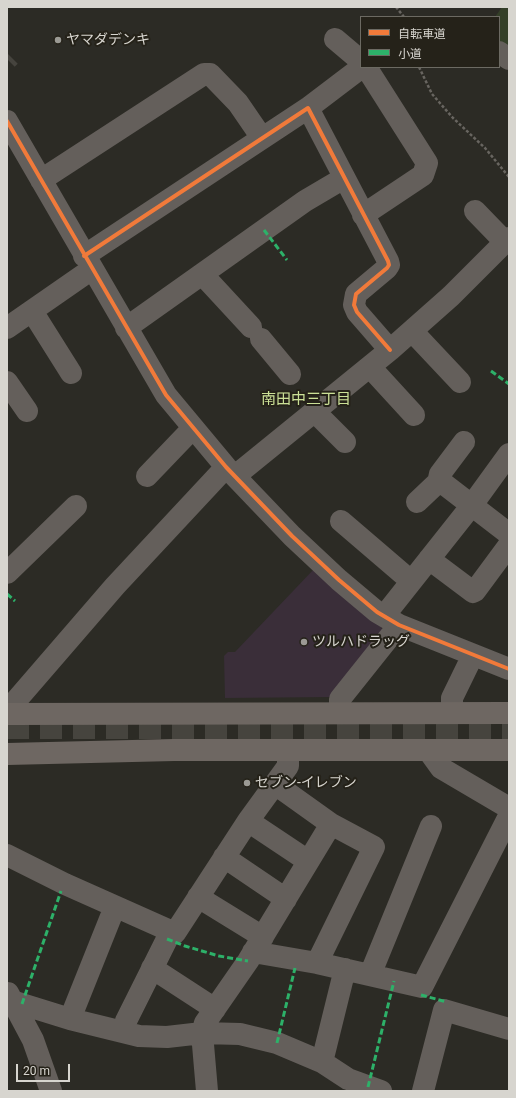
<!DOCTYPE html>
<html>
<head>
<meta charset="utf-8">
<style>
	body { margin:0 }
	#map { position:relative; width:516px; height:1098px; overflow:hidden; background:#2c2b25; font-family:Roboto,"Noto Sans JP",sans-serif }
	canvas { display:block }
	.frame { position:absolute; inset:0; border:8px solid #d7d5cf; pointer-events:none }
	.legend { position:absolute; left:360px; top:16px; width:140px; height:52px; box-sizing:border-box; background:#252219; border:1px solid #6c6a62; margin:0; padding:5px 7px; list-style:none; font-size:12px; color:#d7d5cf }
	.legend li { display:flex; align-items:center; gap:8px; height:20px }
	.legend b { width:20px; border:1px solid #6c6a62 }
	.scale { position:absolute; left:16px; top:1064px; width:54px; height:18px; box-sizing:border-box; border:2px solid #d7d5cf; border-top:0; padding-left:5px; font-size:12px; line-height:14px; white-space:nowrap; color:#d7d5cf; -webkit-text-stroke:3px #252219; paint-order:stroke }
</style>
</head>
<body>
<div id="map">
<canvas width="516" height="1098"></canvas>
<div class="frame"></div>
<ul class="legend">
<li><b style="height:5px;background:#f17a3a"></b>自転車道</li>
<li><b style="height:5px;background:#2db169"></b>小道</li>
</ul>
<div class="scale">20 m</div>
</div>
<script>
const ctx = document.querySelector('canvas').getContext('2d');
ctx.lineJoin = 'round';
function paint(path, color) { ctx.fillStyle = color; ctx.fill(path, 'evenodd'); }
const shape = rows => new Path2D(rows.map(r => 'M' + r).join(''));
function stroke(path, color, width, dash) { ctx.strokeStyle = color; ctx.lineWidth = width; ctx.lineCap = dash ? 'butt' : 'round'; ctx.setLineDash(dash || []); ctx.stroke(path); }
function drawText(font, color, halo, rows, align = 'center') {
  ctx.font = font + ' Roboto,"Noto Sans JP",sans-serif'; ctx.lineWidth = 4; ctx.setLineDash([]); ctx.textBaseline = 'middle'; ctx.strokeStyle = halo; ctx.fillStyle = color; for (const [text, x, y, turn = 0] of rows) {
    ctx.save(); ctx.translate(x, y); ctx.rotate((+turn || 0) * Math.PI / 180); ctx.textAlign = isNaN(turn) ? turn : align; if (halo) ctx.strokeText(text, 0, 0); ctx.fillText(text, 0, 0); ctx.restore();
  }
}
const commercial = shape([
	[314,569,381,625,383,634,332,697,225,698,224,656,228,652,235,652]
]);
const green = shape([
	[502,7,509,7,509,48,499,41,499,17,495,17]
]);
const minorTunnel = shape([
	[7,59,10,56]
]);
const majorTunnel = shape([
	[7,728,509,728]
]);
const path = shape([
	[396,7,404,17],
	[419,67,432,94,453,118,485,148,509,177]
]);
const minor = shape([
	[335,39,361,61],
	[499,52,509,59],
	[308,108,388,261,389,265,387,268,356,294,354,305,357,312,390,350],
	[7,121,166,395,226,467,292,536,339,580,377,612,399,625,509,669],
	[41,180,204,74,210,74,238,103,262,138],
	[475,211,505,242],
	[363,215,423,175,427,163,366,67],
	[84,256,308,108,362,67],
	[202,274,251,327],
	[32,311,71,373],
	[7,328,92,269],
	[126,328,305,201,344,178],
	[412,331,460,382],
	[261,339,290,374],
	[370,367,414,415],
	[7,382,27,411],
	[314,411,345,442],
	[147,476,193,428],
	[235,476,390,350,451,296,509,238],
	[438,483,440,474,464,442],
	[417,502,436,484,440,483,444,484,509,534],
	[341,521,411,581],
	[429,559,473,592,475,591,509,545],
	[7,573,76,506],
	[384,616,472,505,509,454],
	[7,711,115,586,226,467],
	[452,712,452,698,473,655],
	[340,713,340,699,399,625],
	[428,750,441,768,509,808],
	[275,784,331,824,374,847,317,963],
	[248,821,308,861],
	[7,855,65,884,175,933,248,821,288,766,288,750],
	[224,857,286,899],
	[198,897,263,937],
	[253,952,317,963,422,987,509,816],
	[152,968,215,1009],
	[370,975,431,826],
	[8,993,33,1040,51,1091],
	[12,1001,70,1019,139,1036,167,1037,202,1033,240,1034,277,1043,322,1062,348,1079,381,1091],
	[70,1019,112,914],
	[123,1032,126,1021,171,931],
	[322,1062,345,969],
	[207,1091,202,1033,205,1023,248,961,331,824],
	[423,1091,444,1010,509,1029]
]);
const major = shape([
	[7,714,509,713],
	[7,754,174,750,509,750]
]);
const quiet = shape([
	[264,230,287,260],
	[491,371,509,384],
	[7,594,15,601],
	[167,939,185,946,219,956,248,961],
	[421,995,447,1002],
	[22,1004,61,891],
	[277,1043,295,968],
	[368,1087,394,981]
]);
const cycleway = shape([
	[7,121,166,395,226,467,292,536,339,580,377,612,399,625,509,669],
	[84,256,308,108,388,261,389,265,387,268,356,294,354,305,357,312,390,350]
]);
const markers = [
	[58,40,4,"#9b9a94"],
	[304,642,4,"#9b9a94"],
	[247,783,4,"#9b9a94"]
];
const poiNames = [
	["ヤマダデンキ",66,40],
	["ツルハドラッグ",312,642],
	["セブン-イレブン",255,783]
];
const neighbourhoodNames = [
	["南田中三丁目",306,400]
];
paint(commercial, '#3a2e39');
paint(green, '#343f28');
stroke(minorTunnel, '#46443e', 22, [22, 11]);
stroke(majorTunnel, '#46443e', 22, [22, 11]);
stroke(path, '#686560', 2.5, [3, 2]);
stroke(minor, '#645f5b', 22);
stroke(major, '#6e6762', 22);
stroke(quiet, '#2db169', 3, [6, 3]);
stroke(cycleway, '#f17a3a', 4);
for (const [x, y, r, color] of markers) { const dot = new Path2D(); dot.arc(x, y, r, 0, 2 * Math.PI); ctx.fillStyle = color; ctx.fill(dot); stroke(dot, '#252219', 1.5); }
drawText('14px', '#d7d5cf', '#252219', poiNames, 'left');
drawText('15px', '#cbe096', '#252219', neighbourhoodNames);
</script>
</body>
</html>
